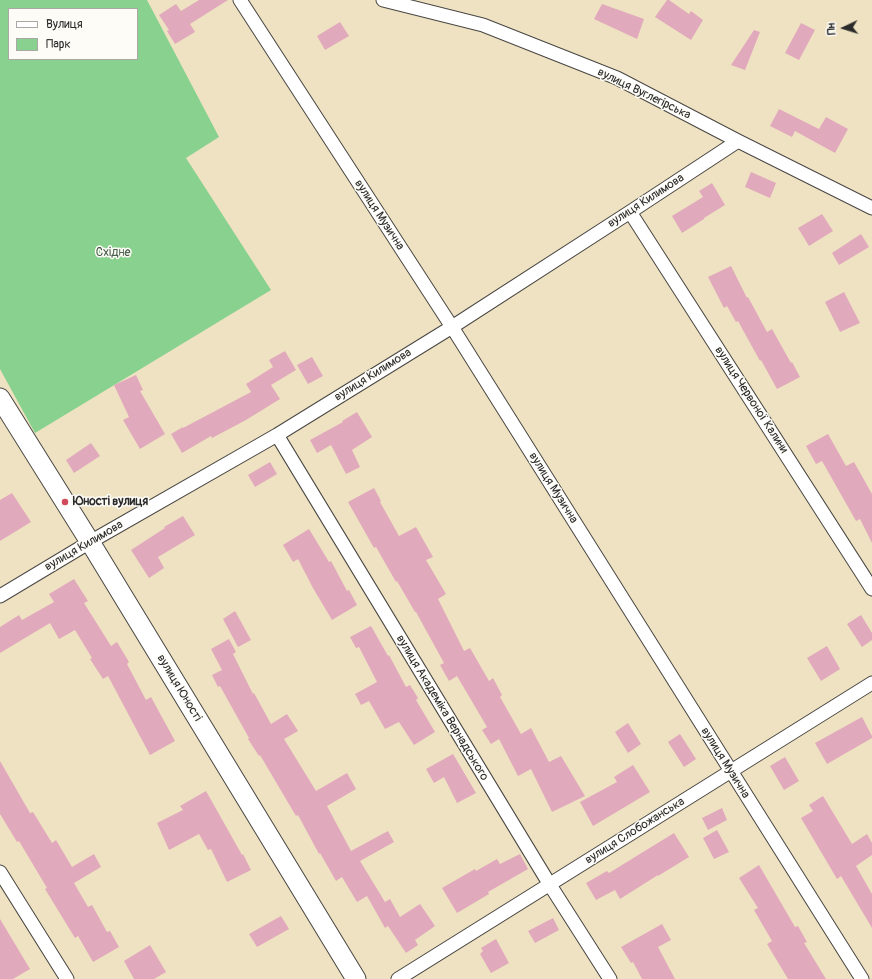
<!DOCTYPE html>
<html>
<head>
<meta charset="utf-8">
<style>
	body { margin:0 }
	#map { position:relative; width:872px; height:979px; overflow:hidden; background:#efe2c2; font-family:Pangolin,sans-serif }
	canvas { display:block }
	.legend { position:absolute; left:8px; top:8px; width:130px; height:52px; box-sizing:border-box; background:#fdfcf7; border:1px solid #a9a8a5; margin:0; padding:5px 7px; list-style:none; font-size:12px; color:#2b2b2b }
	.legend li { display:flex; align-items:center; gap:8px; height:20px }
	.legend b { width:20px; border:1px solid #a9a8a5 }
	.north { position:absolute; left:824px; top:8px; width:40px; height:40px; -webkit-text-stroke:3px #fdfcf7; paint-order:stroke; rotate:266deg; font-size:11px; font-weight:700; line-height:16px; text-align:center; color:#2b2b2b }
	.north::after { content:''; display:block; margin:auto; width:14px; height:18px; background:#2b2b2b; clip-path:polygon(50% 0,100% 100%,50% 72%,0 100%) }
</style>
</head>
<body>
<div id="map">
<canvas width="872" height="979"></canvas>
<ul class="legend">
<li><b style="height:5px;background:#fff"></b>Вулиця</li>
<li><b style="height:11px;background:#88d18e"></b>Парк</li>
</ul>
<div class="north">Пн</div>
</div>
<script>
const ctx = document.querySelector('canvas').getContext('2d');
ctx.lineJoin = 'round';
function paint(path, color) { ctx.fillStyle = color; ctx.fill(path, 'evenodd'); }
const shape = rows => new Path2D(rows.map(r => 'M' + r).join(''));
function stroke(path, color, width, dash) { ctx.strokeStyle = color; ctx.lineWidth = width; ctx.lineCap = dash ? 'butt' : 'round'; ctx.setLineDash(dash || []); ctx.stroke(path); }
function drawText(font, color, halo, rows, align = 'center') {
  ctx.font = font + ' Pangolin,sans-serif'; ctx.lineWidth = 3; ctx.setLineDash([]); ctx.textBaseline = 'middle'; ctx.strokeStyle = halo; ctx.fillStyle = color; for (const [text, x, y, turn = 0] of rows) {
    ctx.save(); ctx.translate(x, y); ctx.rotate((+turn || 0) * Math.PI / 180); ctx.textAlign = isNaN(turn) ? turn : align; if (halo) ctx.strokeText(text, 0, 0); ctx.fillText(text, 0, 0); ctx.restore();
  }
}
const green = shape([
	[0,0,147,0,219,137,186,158,271,290,35,433,0,369],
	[9,9,137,9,137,59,9,59]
]);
const building = shape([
	[199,0,228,0,190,24,195,32,175,44,167,31,169,30,159,15,176,4,181,11],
	[667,0,669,0,689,14,691,11,703,20,691,40,655,17],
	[602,4,644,19,637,39,594,19],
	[340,22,349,36,325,50,317,36],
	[801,23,815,30,799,60,785,53],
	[754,30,760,32,745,70,731,65],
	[779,109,819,129,826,117,848,129,835,153,795,131,792,137,770,126],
	[751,172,776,183,770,198,745,187],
	[712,183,725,205,704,218,704,219,682,233,672,216,703,197,699,191],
	[822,214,833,231,809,246,798,228],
	[861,234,869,247,839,265,832,253],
	[731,266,747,298,748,297,767,332,772,329,791,363,792,362,800,377,777,389,761,360,760,361,738,321,736,322,727,306,724,308,708,277],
	[844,292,860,323,840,332,825,302],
	[285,351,296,370,271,385,280,399,246,420,212,438,211,436,182,453,171,434,183,427,183,428,251,392,246,384,273,367,269,360],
	[312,357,323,376,308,384,297,365],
	[136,375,143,390,140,391,165,434,140,449,123,420,129,417,114,385],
	[357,412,372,437,352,450,360,467,346,474,331,445,317,453,310,440,343,422,342,421],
	[828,434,846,466,854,462,872,494,872,543,860,519,856,521,822,461,816,464,806,446],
	[91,443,100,456,74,473,66,460],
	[270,462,277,474,255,487,248,475],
	[374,488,381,501,380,502,399,536,416,527,433,557,426,560,446,594,438,599,464,651,470,648,489,681,493,678,502,695,500,697,521,734,531,728,549,762,561,756,585,796,552,812,531,769,518,776,499,739,491,744,482,730,487,727,457,676,449,681,440,665,444,663,416,612,415,612,397,581,396,582,376,547,374,548,348,502],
	[12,493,31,522,0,541,0,500],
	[183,516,195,535,158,557,164,568,149,578,131,550,165,528,164,527],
	[309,529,329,562,331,561,347,591,349,590,357,605,332,620,313,588,298,559,293,562,283,545],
	[74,579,88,601,84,603,111,646,117,642,129,662,127,664,146,700,151,697,175,741,150,755,108,676,103,679,90,659,92,658,75,630,59,639,50,623,0,653,0,627,19,615,22,620,54,602,49,594],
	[235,611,251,640,238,647,223,619],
	[861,615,872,633,872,640,862,647,847,624],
	[371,626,388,656,389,655,406,687,410,685,418,698,416,700,435,732,414,745,399,722,385,729,369,701,361,705,355,694,377,682,359,647,356,648,350,637],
	[229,639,236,652,233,654,253,694,254,693,271,724,287,714,298,731,284,739,316,791,347,773,356,789,327,806,351,851,388,831,394,842,360,861,385,902,390,899,400,917,420,904,435,926,415,940,418,945,406,953,388,926,385,928,367,896,357,902,342,877,336,881,320,853,319,854,298,815,296,816,260,755,259,756,248,739,249,738,220,686,218,687,212,675,222,670,211,649],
	[827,646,840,669,821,681,807,658],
	[862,717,872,736,872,738,827,764,815,743],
	[628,723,641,744,628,753,615,732],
	[680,734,696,759,684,767,668,742],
	[453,754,476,793,457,803,444,777,434,783,426,769],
	[785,757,799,781,784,790,770,766],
	[0,761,30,813,33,812,52,843,56,840,72,867,94,854,101,867,74,883,88,907,92,905,107,932,110,931,119,947,93,962,78,936,75,938,45,889,47,888,19,841,17,842,0,814],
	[633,765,650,792,593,826,580,802,617,782,614,777],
	[206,791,242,855,243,854,251,870,227,882,211,849,208,850,199,834,169,850,157,823,183,810,180,806],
	[823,796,852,844,867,834,872,843,872,855,856,866,872,894,872,928,841,876,837,879,801,818,813,811,809,805],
	[722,808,727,820,708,830,702,818],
	[717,830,729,852,714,859,703,838],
	[674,833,689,857,658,876,658,875,620,899,615,890,596,900,586,883,607,871,609,873],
	[520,854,528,869,488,892,489,894,457,913,442,888,475,869,476,871,497,859,500,864],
	[759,865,795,927,798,926,807,942,804,943,826,979,788,979,767,944,772,941,754,910,758,908,739,878],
	[281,916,289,929,257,947,249,934],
	[553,918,559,930,535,943,528,931],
	[0,919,30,969,13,979,0,979],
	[662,924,671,940,658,947,675,979,642,979,633,962,631,963,621,947],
	[496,939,509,963,491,973,480,954,483,951,481,948],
	[150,945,166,972,154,979,134,979,124,961]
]);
const street = shape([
	[240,0,452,327,731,771,862,979],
	[383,0,483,25,617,78,738,141,872,208],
	[630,212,872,589],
	[277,435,550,885,610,979],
	[0,596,90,542,277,435,452,327,630,212,738,141],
	[0,872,67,979],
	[398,979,872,683]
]);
const secondary = shape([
	[0,398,90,542,356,979]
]);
const markers = [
	[65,502,4,"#d1495b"]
];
const streetNames = [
	["вулиця Вуглегірська",644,94,26],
	["вулиця Килимова",646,201,-33],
	["вулиця Музична",379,215,57],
	["вулиця Килимова",373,375,-32],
	["вулиця Червоної Калини",751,400,57],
	["вулиця Музична",553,488,58],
	["вулиця Килимова",84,546,-30],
	["вулиця Юності",179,688,59],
	["вулиця Академіка Вернадського",442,708,59],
	["вулиця Музична",725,763,58],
	["вулиця Слобожанська",635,831,-32]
];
const parkNames = [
	["Східне",113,253]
];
const poiNames = [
	["Юності вулиця",73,502]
];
paint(green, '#88d18e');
paint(building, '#e1a9bc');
stroke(street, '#484642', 15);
stroke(secondary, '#484642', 21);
stroke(street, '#fff', 13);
stroke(secondary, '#fff', 19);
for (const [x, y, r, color] of markers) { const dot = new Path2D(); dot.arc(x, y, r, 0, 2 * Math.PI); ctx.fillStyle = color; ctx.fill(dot); stroke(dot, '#fdfcf7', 1.5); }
drawText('12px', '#2b2b2b', '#fdfcf7', streetNames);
drawText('12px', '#475d49', '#fdfcf7', parkNames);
drawText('bold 12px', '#2b2b2b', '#fdfcf7', poiNames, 'left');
</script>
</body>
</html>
